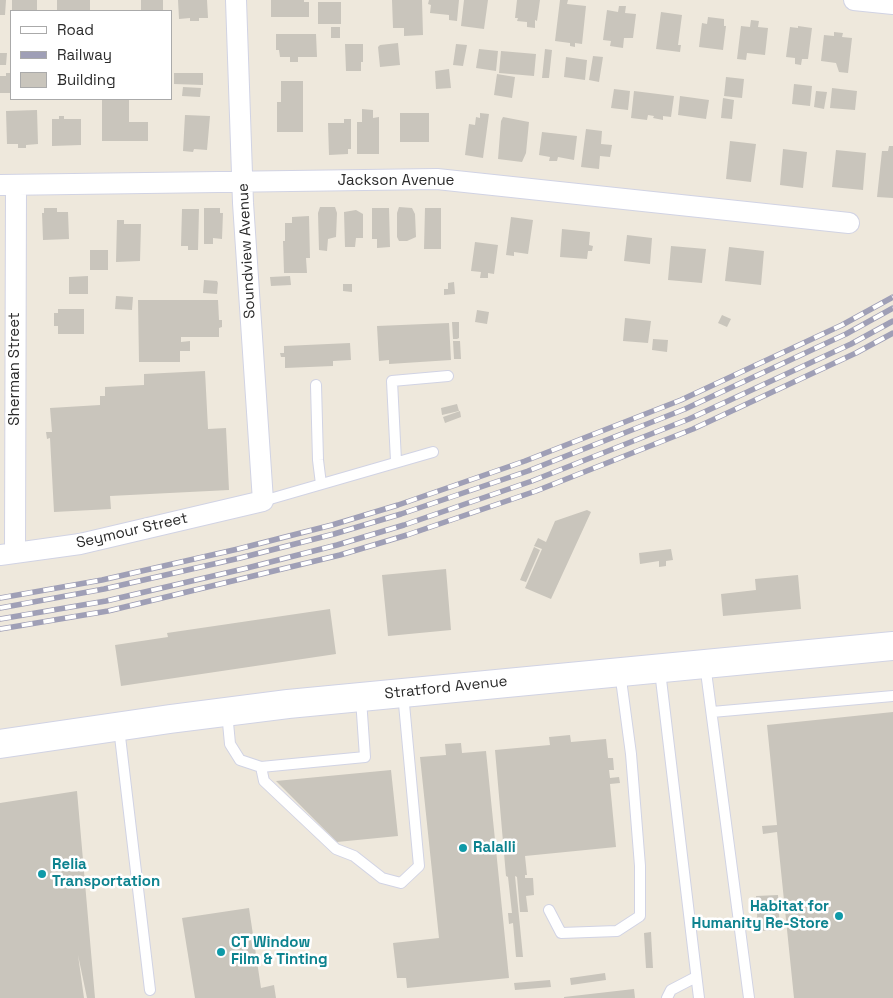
<!DOCTYPE html>
<html>
<head>
<meta charset="utf-8">
<style>
	body { margin:0 }
	#map { position:relative; width:893px; height:998px; overflow:hidden; background:#eee8dc; font-family:"Space Grotesk",sans-serif }
	canvas { display:block }
	.legend { position:absolute; left:10px; top:10px; width:162px; height:90px; box-sizing:border-box; background:#fff; border:1px solid #aaa; margin:0; padding:6px 9px; list-style:none; font-size:15px; color:#2b2b2b }
	.legend li { display:flex; align-items:center; gap:10px; height:25px }
	.legend b { width:25px; border:1px solid #aaa }
</style>
</head>
<body>
<div id="map">
<canvas width="893" height="998"></canvas>
<ul class="legend">
<li><b style="height:6px;background:#fff"></b>Road</li>
<li><b style="height:6px;background:#9f9fb6"></b>Railway</li>
<li><b style="height:14px;background:#c9c5bc"></b>Building</li>
</ul>
</div>
<script>
const ctx = document.querySelector('canvas').getContext('2d');
ctx.lineJoin = 'round';
function paint(path, color) { ctx.fillStyle = color; ctx.fill(path, 'evenodd'); }
const shape = rows => new Path2D(rows.map(r => 'M' + r).join(''));
function stroke(path, color, width, dash) { ctx.strokeStyle = color; ctx.lineWidth = width; ctx.lineCap = dash ? 'butt' : 'round'; ctx.setLineDash(dash || []); ctx.stroke(path); }
function drawText(font, color, halo, rows, align = 'center') {
  ctx.font = font + ' "Space Grotesk",sans-serif'; ctx.lineWidth = 5; ctx.setLineDash([]); ctx.textBaseline = 'middle'; ctx.strokeStyle = halo; ctx.fillStyle = color; for (const [text, x, y, turn = 0] of rows) {
    ctx.save(); ctx.translate(x, y); ctx.rotate((+turn || 0) * Math.PI / 180); ctx.textAlign = isNaN(turn) ? turn : align; if (halo) ctx.strokeText(text, 0, 0); ctx.fillText(text, 0, 0); ctx.restore();
  }
}
const building = shape([
	[0,0,6,0,5,15,0,15],
	[12,0,37,0,37,11,12,11],
	[57,0,90,0,90,11,57,11],
	[141,0,163,0,163,11,141,11],
	[178,0,207,0,208,18,199,18,199,21,190,21,190,18,179,19],
	[271,0,304,0,304,2,309,2,309,17,271,17],
	[392,0,422,0,423,35,404,36,404,28,393,28],
	[429,0,459,0,457,21,449,20,449,15,430,13,431,5,428,4],
	[464,0,488,0,484,29,461,26],
	[517,0,540,0,537,21,535,20,535,28,527,27,527,22,517,21,518,18,515,18],
	[560,0,568,0,567,4,586,6,582,44,575,43,575,47,570,46,570,43,555,41],
	[318,2,341,2,341,24,318,24],
	[619,6,626,6,625,13,636,14,633,38,624,38,623,48,610,46,611,41,603,40,607,10,618,12],
	[661,12,682,15,678,45,681,45,680,52,656,49],
	[708,17,724,19,724,26,726,26,723,50,699,47,702,23,707,24],
	[751,20,759,21,758,27,768,28,765,55,747,53,746,60,737,59,741,26,750,27],
	[798,26,812,28,808,59,802,59,801,65,795,64,795,58,786,57,790,27,798,28],
	[331,27,340,27,340,38,331,38],
	[834,32,843,33,842,37,852,38,848,73,839,72,836,63,821,61,824,35,834,36],
	[276,34,316,34,317,57,298,57,298,62,290,62,290,57,280,57,279,50,276,50],
	[398,43,400,65,380,67,378,47,380,45],
	[345,44,363,44,363,62,361,62,361,71,346,71],
	[456,44,467,45,463,66,453,65],
	[479,49,498,51,496,71,476,68],
	[545,49,552,50,549,78,542,78],
	[501,51,536,54,534,76,499,73],
	[0,53,7,53,6,65,0,65],
	[593,56,603,57,599,82,589,80],
	[566,57,587,60,585,80,564,77],
	[449,69,451,88,436,89,435,71],
	[6,73,11,73,11,93,0,93,0,76,6,76],
	[174,73,203,73,203,85,174,84],
	[497,74,515,77,512,98,494,95],
	[726,77,744,79,742,98,724,96],
	[281,81,303,81,303,132,277,132,277,102,281,102],
	[794,84,812,86,810,106,792,104],
	[183,87,201,88,200,97,182,96],
	[832,88,857,91,855,110,830,108],
	[614,89,630,91,628,110,611,108],
	[634,91,674,96,671,117,663,116,663,120,653,118,654,116,648,115,647,120,631,118],
	[816,91,827,92,824,109,814,107],
	[680,96,709,100,706,119,678,115],
	[723,98,734,100,732,119,721,118],
	[102,99,129,99,129,122,148,122,148,141,102,141],
	[362,109,373,110,373,118,379,117,379,154,357,154,357,122,362,122],
	[37,110,38,144,26,145,26,148,18,148,18,144,7,144,6,111],
	[400,113,429,113,429,142,400,142],
	[480,113,489,114,483,158,465,155,469,124,475,125,476,117,480,118],
	[185,115,210,116,207,150,194,149,193,152,183,151],
	[59,116,64,116,64,119,81,119,81,145,52,146,52,119,59,119],
	[503,117,529,122,526,153,522,162,498,159,501,121],
	[344,119,351,119,351,149,348,149,348,154,329,155,328,123,344,123],
	[586,129,602,131,601,144,612,145,610,157,600,156,599,169,581,167],
	[542,132,577,136,574,160,558,157,557,161,549,161,550,157,539,155],
	[730,141,756,144,751,182,726,179],
	[889,146,893,146,893,198,877,197,882,151,888,151],
	[783,149,807,152,803,188,780,185],
	[836,150,866,153,863,190,832,187],
	[320,207,335,207,337,213,336,237,328,239,327,251,319,250,318,213],
	[399,207,412,208,415,214,416,237,407,241,399,241,397,237,397,213],
	[44,208,57,208,57,212,68,212,69,239,43,240,42,213,44,213],
	[204,208,220,208,220,213,223,213,222,239,213,238,213,244,204,244],
	[372,208,389,208,390,247,377,248,377,239,372,239],
	[425,208,441,208,441,249,424,249],
	[182,209,199,209,198,250,188,250,188,246,181,246],
	[356,210,363,214,363,238,356,238,355,247,345,247,344,212],
	[309,216,310,258,306,258,307,273,284,273,283,241,285,241,285,223,292,223,292,217],
	[511,217,533,220,528,254,514,252,514,256,506,255],
	[117,220,124,220,124,224,141,224,140,261,116,262],
	[562,229,590,232,589,245,593,246,592,251,588,251,587,259,560,257],
	[627,235,652,238,650,264,624,261],
	[475,242,498,245,494,274,488,273,488,278,480,278,481,272,471,271],
	[671,246,706,249,702,283,668,280],
	[729,247,764,251,761,285,725,281],
	[90,250,108,250,108,270,90,270],
	[88,276,88,294,69,294,69,277],
	[290,276,291,285,271,286,270,277],
	[204,280,217,281,218,283,217,294,203,293],
	[454,282,455,294,444,295,444,289,448,289,448,283],
	[343,284,352,284,352,292,343,291],
	[116,296,133,297,132,310,115,309],
	[138,300,218,300,219,320,222,320,222,327,219,328,219,337,181,337,181,342,190,341,190,351,180,351,180,362,139,362],
	[58,309,84,309,84,334,58,334,58,326,54,326,54,313,58,313],
	[477,310,489,312,487,324,475,322],
	[722,315,731,319,727,327,718,323],
	[625,318,651,321,648,343,623,341],
	[452,322,459,322,459,338,457,339,453,339],
	[449,323,451,360,389,364,389,360,379,361,377,326],
	[653,339,668,340,667,352,652,350],
	[453,341,460,341,461,359,454,359],
	[350,343,351,360,333,361,333,366,285,368,285,357,281,357,280,353,284,353,284,346],
	[205,371,208,429,226,428,229,490,110,496,111,509,54,512,50,438,47,439,46,432,52,432,50,408,100,405,100,396,105,396,105,387,144,385,144,374],
	[457,404,459,411,442,415,441,408],
	[460,411,461,417,445,423,443,417],
	[587,510,591,512,551,599,525,588,542,549,534,546,538,538,546,542,555,521],
	[534,547,540,550,526,582,520,580],
	[671,549,673,560,666,561,666,566,659,567,659,561,640,564,639,553],
	[446,569,451,630,388,636,382,575],
	[798,575,801,609,723,616,721,594,756,590,755,579],
	[330,609,336,654,121,686,115,645,168,637,167,633],
	[893,712,893,998,794,998,777,832,763,834,762,826,777,825,767,725],
	[570,735,571,742,606,739,608,758,613,758,614,770,609,770,610,778,619,777,620,783,610,784,616,847,525,856,527,875,525,875,525,878,533,878,534,895,526,896,528,912,520,912,517,877,515,876,523,957,516,957,513,923,509,924,508,913,512,913,508,877,506,876,495,750,550,745,549,737],
	[461,743,462,753,486,751,509,978,407,988,406,978,397,978,393,943,439,938,420,757,446,755,445,744],
	[391,770,398,836,337,842,276,781],
	[77,791,95,998,87,998,78,955,84,998,0,998,0,803],
	[778,895,780,930,758,931,756,896],
	[249,908,261,988,274,985,276,998,195,998,182,918],
	[651,932,653,968,646,968,644,933],
	[605,973,606,980,571,985,570,978],
	[550,980,551,987,515,990,514,983],
	[634,989,635,998,564,998,564,997]
]);
const service = shape([
	[316,385,318,460,321,484],
	[396,461,392,381,448,376],
	[263,501,433,452],
	[705,664,749,998],
	[660,671,699,998],
	[227,712,230,744,240,760,261,767,365,757,361,699],
	[712,712,893,696],
	[119,728,150,990],
	[261,767,264,781,336,849,354,856,382,878,401,883,419,866,403,693],
	[549,910,561,933,617,931,640,916,640,866,631,754,620,672],
	[667,998,671,990,696,977]
]);
const minor = shape([
	[854,0,893,4],
	[0,185,437,179,849,223],
	[15,553,16,185],
	[0,555,80,544,263,501,243,203,236,0]
]);
const secondary = shape([
	[0,744,170,719,288,704,893,646]
]);
const rail = shape([
	[0,598,102,580,238,549,332,525,398,505,525,461,681,400,842,325,893,297],
	[0,608,104,589,240,558,334,534,401,514,528,471,685,409,846,334,893,308],
	[0,619,106,601,243,569,337,545,404,525,532,481,689,419,851,344,893,321],
	[0,629,108,611,340,555,407,535,536,491,693,429,856,353,893,333]
]);
const markers = [
	[463,848,5,"#0f9aa8"],
	[42,874,5,"#0f9aa8"],
	[839,916,5,"#0f9aa8"],
	[221,952,5,"#0f9aa8"]
];
const streetNames = [
	["Jackson Avenue",396,181],
	["Soundview Avenue",247,251,-93],
	["Sherman Street",15,369,-90],
	["Seymour Street",132,531,-13],
	["Stratford Avenue",446,688,-6]
];
const cultureNames = [
	["Ralalli",473,848],
	["Relia",52,865],
	["Transportation",52,882],
	["Habitat for",829,907,"right"],
	["Humanity Re-Store",829,924,"right"],
	["CT Window",231,943],
	["Film & Tinting",231,960]
];
paint(building, '#c9c5bc');
stroke(service, '#d1d3e4', 12);
stroke(minor, '#d1d3e4', 22);
stroke(secondary, '#d1d3e4', 30);
stroke(service, '#fff', 10);
stroke(minor, '#fff', 20);
stroke(secondary, '#fff', 28);
stroke(rail, '#9f9fb6', 5.5);
stroke(rail, '#fff', 4, [11]);
for (const [x, y, r, color] of markers) { const dot = new Path2D(); dot.arc(x, y, r, 0, 2 * Math.PI); ctx.fillStyle = color; ctx.fill(dot); stroke(dot, '#fff', 2); }
drawText('15px', '#2b2b2b', '#fff', streetNames);
drawText('bold 15px', '#0d838f', '#fff', cultureNames, 'left');
</script>
</body>
</html>
